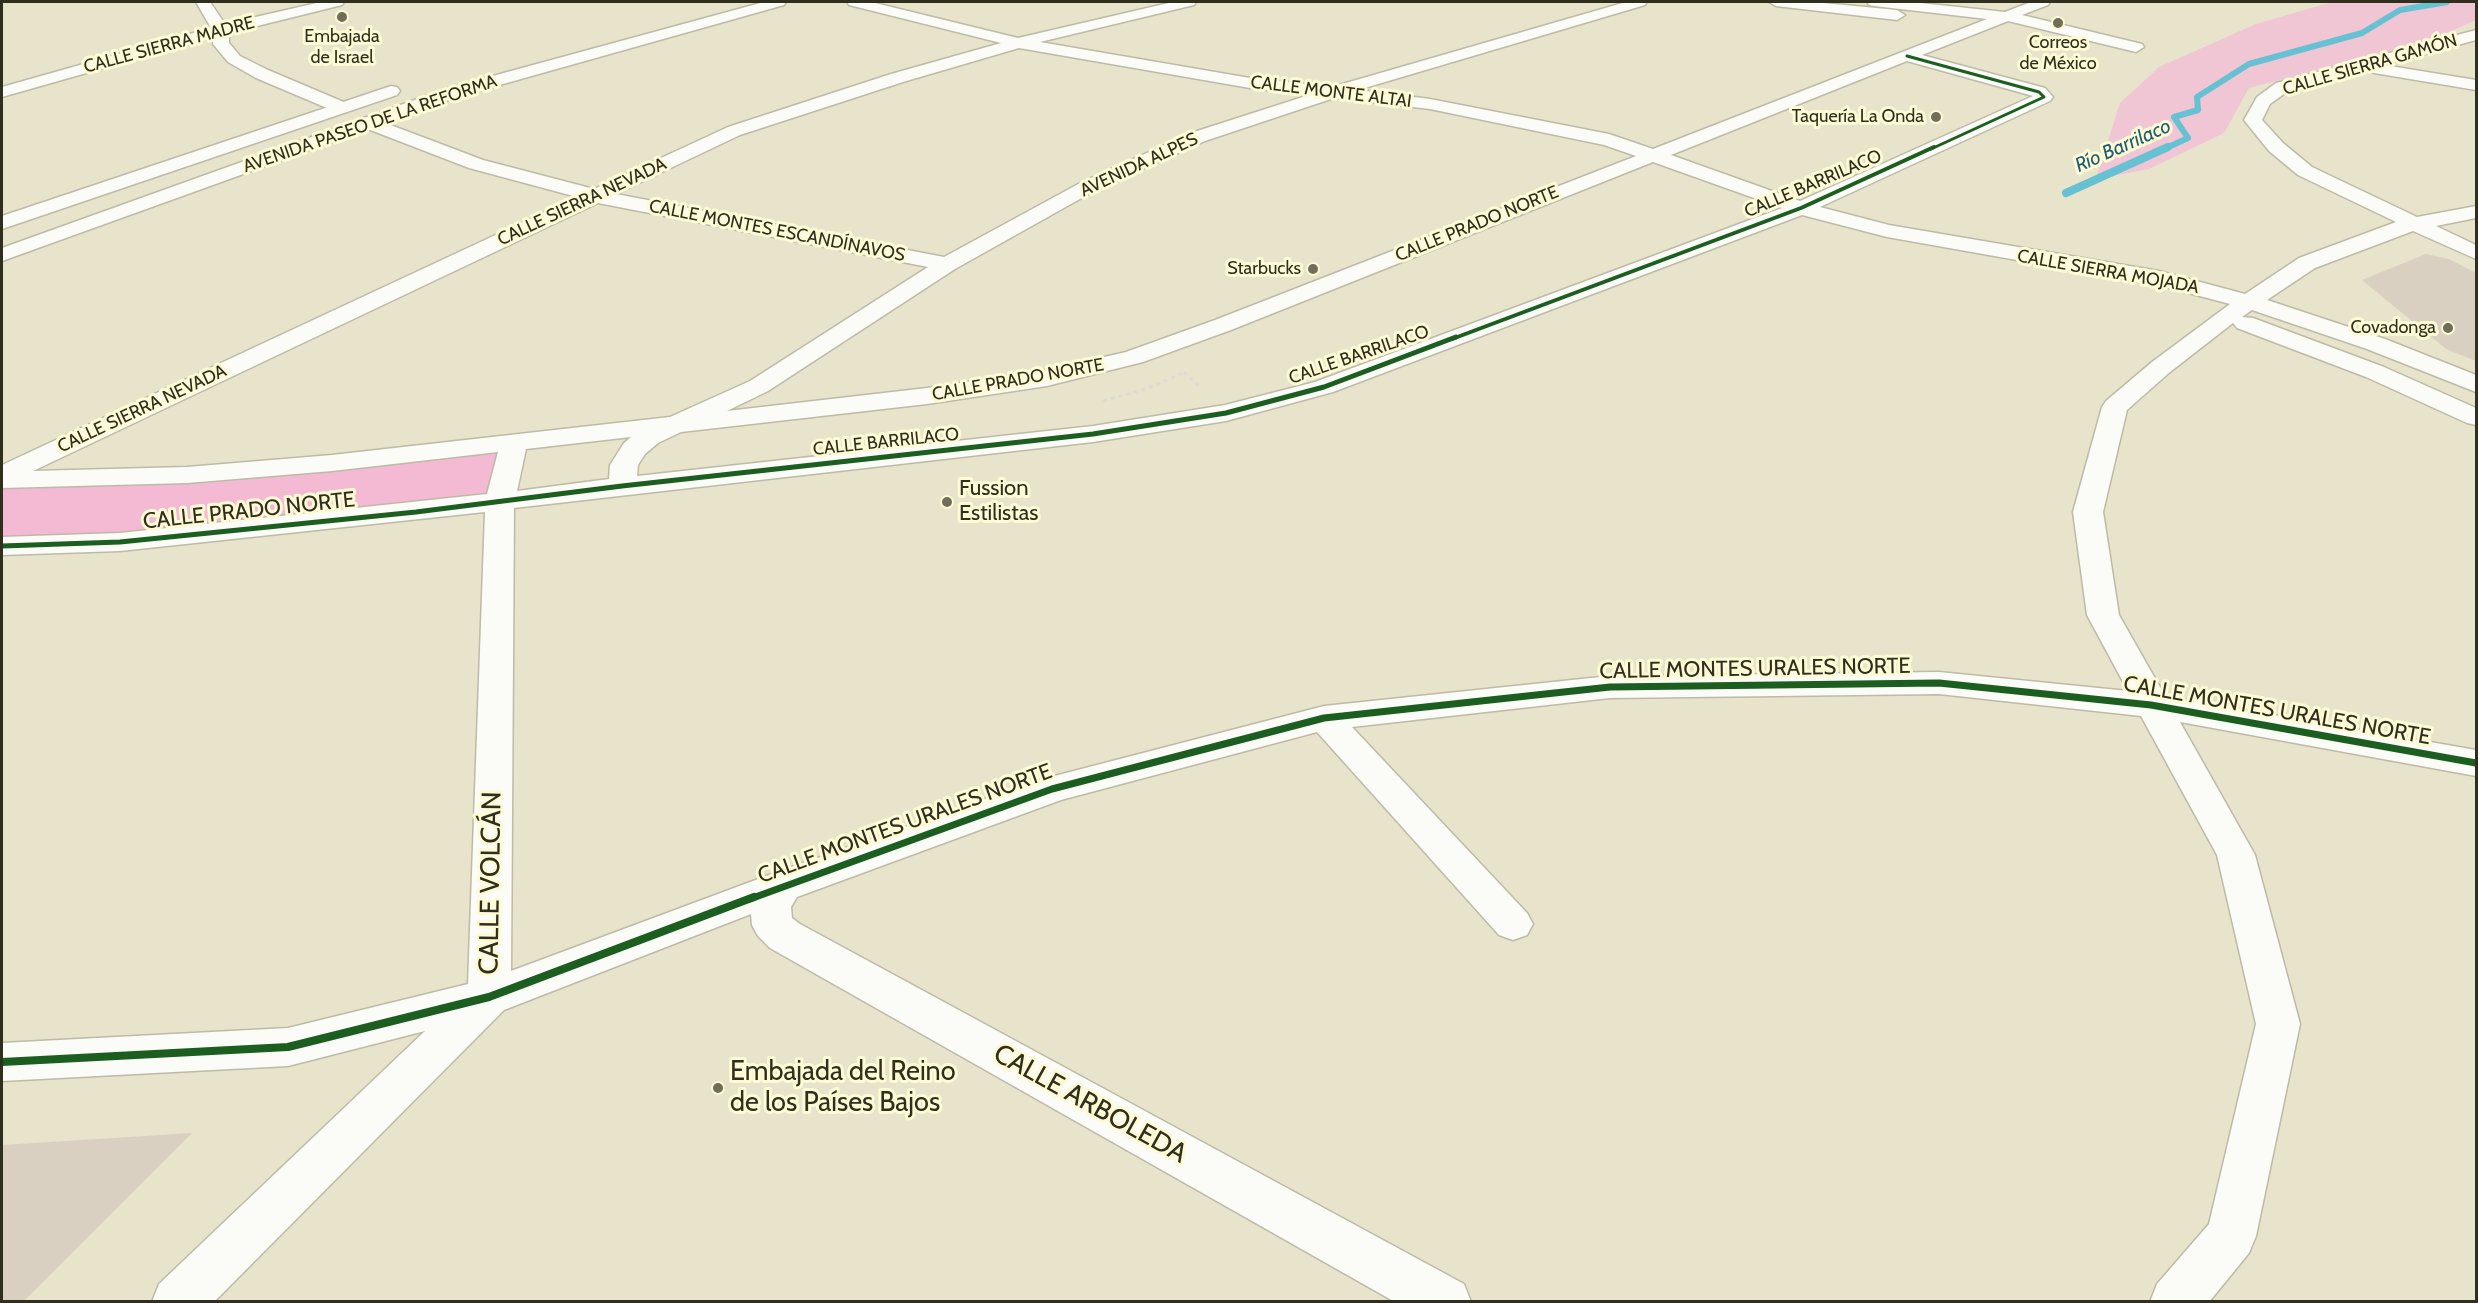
<!DOCTYPE html>
<html>
<head>
<meta charset="utf-8">
<style>
	body { margin:0 }
	#map { position:relative; width:2478px; height:1303px; overflow:hidden; background:#e7e4cb; font-family:Cabin,sans-serif }
	canvas { display:block }
	.frame { position:absolute; inset:0; border:3px solid #302e1c; pointer-events:none }
</style>
</head>
<body>
<div id="map">
<canvas width="2478" height="1303"></canvas>
<div class="frame"></div>
</div>
<script>
const ctx = document.querySelector('canvas').getContext('2d');
ctx.lineJoin = 'round';
function paint(path, color) { ctx.fillStyle = color; ctx.fill(path, 'evenodd'); }
const shape = rows => new Path2D(rows.map(r => 'M' + r).join(''));
function stroke(path, color, width, dash) { ctx.strokeStyle = color; ctx.lineWidth = width; ctx.lineCap = dash ? 'butt' : 'round'; ctx.setLineDash(dash || []); ctx.stroke(path); }
function drawText(font, color, halo, rows, align = 'center') {
  ctx.font = font + ' Cabin,sans-serif'; ctx.lineWidth = 6; ctx.setLineDash([]); ctx.textBaseline = 'middle'; ctx.strokeStyle = halo; ctx.fillStyle = color; for (const [text, x, y, turn = 0] of rows) {
    ctx.save(); ctx.translate(x, y); ctx.rotate((+turn || 0) * Math.PI / 180); ctx.textAlign = isNaN(turn) ? turn : align; if (halo) ctx.strokeText(text, 0, 0); ctx.fillText(text, 0, 0); ctx.restore();
  }
}
const green = shape([
	[2332,2,2476,2,2476,20,2427,42,2249,88,2224,133,2149,169,2096,179,2120,103,2159,67,2256,24]
]);
const forest = shape([
	[514,443,500,501,120,542,2,546,2,480,187,475]
]);
const streamFar1 = shape([
	[2164,149,2188,138,2174,117,2198,110,2197,97,2249,64,2362,33,2400,10,2447,2]
]);
const stream = shape([
	[2066,193,2168,147]
]);
const building = shape([
	[2426,254,2449,259,2476,273,2476,361,2446,349,2362,280],
	[192,1133,23,1302,2,1302,2,1145]
]);
const path = shape([
	[1184,372,1200,387],
	[1103,401,1146,389,1185,372]
]);
const minor = shape([
	[196,2,210,2,225,24,321,2,344,2,342,5,229,33,229,43,240,56,268,70,346,103,349,107,346,111,334,111,256,78,228,62,213,44,213,37,2,97,2,87,211,28,196,2],
	[847,2,871,2,1018,38,1173,2,1196,2,1194,5,1040,42,1250,78,1332,87,1626,2,1647,2,1645,5,1358,90,1430,99,1609,134,1653,149,1987,19,1874,6,1869,5,1867,2,1911,2,2005,12,2031,2,2050,2,2048,5,2022,15,2142,44,2144,47,2136,52,2008,21,1922,55,2045,88,2053,97,2050,101,1820,207,1889,225,2159,271,2245,294,2299,258,2396,222,2298,175,2269,151,2244,120,2257,97,2276,83,2476,30,2476,40,2384,65,2476,80,2476,90,2374,73,2367,69,2288,91,2270,104,2262,120,2283,143,2312,167,2417,217,2476,206,2476,218,2436,226,2476,245,2476,259,2413,231,2315,268,2267,300,2385,339,2476,375,2476,392,2367,349,2252,310,2242,317,2253,318,2384,367,2476,408,2476,425,2467,423,2366,377,2237,328,2233,323,2170,372,2127,410,2103,512,2119,615,2165,696,2476,750,2476,776,2180,722,2255,855,2300,1024,2256,1236,2249,1253,2209,1302,2150,1302,2157,1284,2209,1224,2256,1024,2217,855,2141,716,1939,694,1610,698,1352,727,1527,913,1533,924,1527,935,1513,940,1499,935,1317,732,1061,800,797,897,791,907,792,918,800,924,1464,1284,1471,1302,1395,1302,770,948,758,936,752,925,751,914,504,1010,214,1302,152,1302,159,1284,425,1031,288,1066,2,1081,2,1043,288,1028,468,984,485,512,120,551,2,555,2,537,120,533,487,494,498,452,332,471,187,483,2,488,2,465,577,197,469,168,360,126,357,122,360,118,372,118,483,160,594,189,728,127,891,74,1001,43,849,5,847,2],
	[1019,48,1250,88,1309,95,1191,133,1082,182,944,257,616,194,740,135,903,82,1019,48],
	[1907,61,2033,96,1800,201,1671,155,1907,61],
	[1334,98,1430,109,1604,145,1636,156,1215,320,1126,352,1047,370,927,388,727,411,768,391,955,269,1096,190,1205,141,1334,98],
	[1653,162,1782,208,1315,382,1225,405,1093,426,637,476,638,465,645,454,658,443,681,432,927,404,1047,386,1143,362,1231,330,1653,162],
	[598,203,928,267,750,381,670,417,332,455,187,467,33,471,598,203],
	[1802,215,1887,237,2158,285,2230,304,2152,362,2106,401,2102,407,2073,512,2087,615,2128,691,1939,672,1610,676,1324,706,1039,780,769,875,511,971,514,508,1093,442,1226,421,1333,392,1802,215],
	[631,437,624,443,610,465,609,479,517,491,526,449,631,437],
	[1769,2,1813,2,1897,10,1905,15,1897,20,1776,6,1769,2]
]);
const major = shape([
	[764,2,786,2,784,5,457,97,2,261,2,248,445,89,764,2],
	[391,86,397,87,400,91,397,95,2,229,2,216,391,86]
]);
const cyclewayFar4 = shape([
	[1907,56,2039,92,2044,97,1931,149]
]);
const cyclewayFar3 = shape([
	[1452,339,1801,208,1934,147]
]);
const cyclewayFar2 = shape([
	[2,546,120,542,416,512,622,486,1093,434,1226,413,1324,387,1456,337]
]);
const cyclewayFar1 = shape([
	[750,899,1052,789,1324,718,1610,687,1939,683,2151,705,2476,763]
]);
const cycleway = shape([
	[2,1062,288,1047,489,997,754,897]
]);
const markers = [
	[342,17,6,"#706e59"],
	[2058,23,6,"#706e59"],
	[1936,117,6,"#706e59"],
	[1313,269,6,"#706e59"],
	[2448,328,6,"#706e59"],
	[947,502,6,"#706e59"],
	[718,1088,6,"#706e59"]
];
const farPoinames = [
	["Embajada",342,37,"center"],
	["de Israel",342,58,"center"],
	["Correos",2058,43,"center"],
	["de México",2058,64,"center"],
	["Taquería La Onda",1924,117],
	["Starbucks",1301,269],
	["Covadonga",2436,328]
];
const farStreetnames = [
	["CALLE SIERRA MADRE",169,45,-15],
	["CALLE SIERRA GAMÓN",2370,65,-16],
	["CALLE MONTE ALTAI",1331,92,7],
	["AVENIDA PASEO DE LA REFORMA",370,124,-19],
	["AVENIDA ALPES",1139,165,-25],
	["CALLE BARRILACO",1813,184,-23],
	["CALLE SIERRA NEVADA",582,202,-25],
	["CALLE PRADO NORTE",1477,224,-22],
	["CALLE MONTES ESCANDÍNAVOS",777,231,11],
	["CALLE SIERRA MOJADA",2108,272,10],
	["CALLE BARRILACO",1359,355,-19],
	["CALLE PRADO NORTE",1018,380,-10],
	["CALLE SIERRA NEVADA",142,409,-25],
	["CALLE BARRILACO",886,442,-6]
];
const farWaternames = [
	["Río Barrilaco",2123,146,-24]
];
const poiNames = [
	["Fussion",959,489],
	["Estilistas",959,514]
];
const streetNames = [
	["CALLE PRADO NORTE",249,511,-6],
	["CALLE MONTES URALES NORTE",1755,669,-1],
	["CALLE MONTES URALES NORTE",2277,711,10],
	["CALLE MONTES URALES NORTE",905,824,-20]
];
const nearStreetnames = [
	["CALLE VOLCÁN",491,883,-89],
	["CALLE ARBOLEDA",1090,1104,29]
];
const nearPoinames = [
	["Embajada del Reino",730,1072],
	["de los Países Bajos",730,1103]
];
paint(green, '#f0c5d4');
paint(forest, '#f4b9d3');
stroke(streamFar1, '#66c1d3', 6);
stroke(stream, '#66c1d3', 8);
paint(building, '#dad0c1');
stroke(minor, '#bdbaa7', 3);
stroke(major, '#bdbaa7', 3);
stroke(path, '#dddcd4', 3, [4, 4]);
paint(minor, '#fbfbf7');
paint(major, '#fbfbf7');
stroke(cyclewayFar4, '#1b5e20', 3);
stroke(cyclewayFar3, '#1b5e20', 4);
stroke(cyclewayFar2, '#1b5e20', 5);
stroke(cyclewayFar1, '#1b5e20', 7);
stroke(cycleway, '#1b5e20', 8);
for (const [x, y, r, color] of markers) { const dot = new Path2D(); dot.arc(x, y, r, 0, 2 * Math.PI); ctx.fillStyle = color; ctx.fill(dot); stroke(dot, '#fefad5', 2); }
drawText('18px', '#302e1c', '#fefad5', farPoinames, 'right');
drawText('18px', '#302e1c', '#fefad5', farStreetnames);
drawText('italic 20px', '#1c5e72', '#fefad5', farWaternames);
drawText('22px', '#302e1c', '#fefad5', poiNames, 'left');
drawText('22px', '#302e1c', '#fefad5', streetNames);
drawText('27px', '#302e1c', '#fefad5', nearStreetnames);
drawText('27px', '#302e1c', '#fefad5', nearPoinames, 'left');
</script>
</body>
</html>
